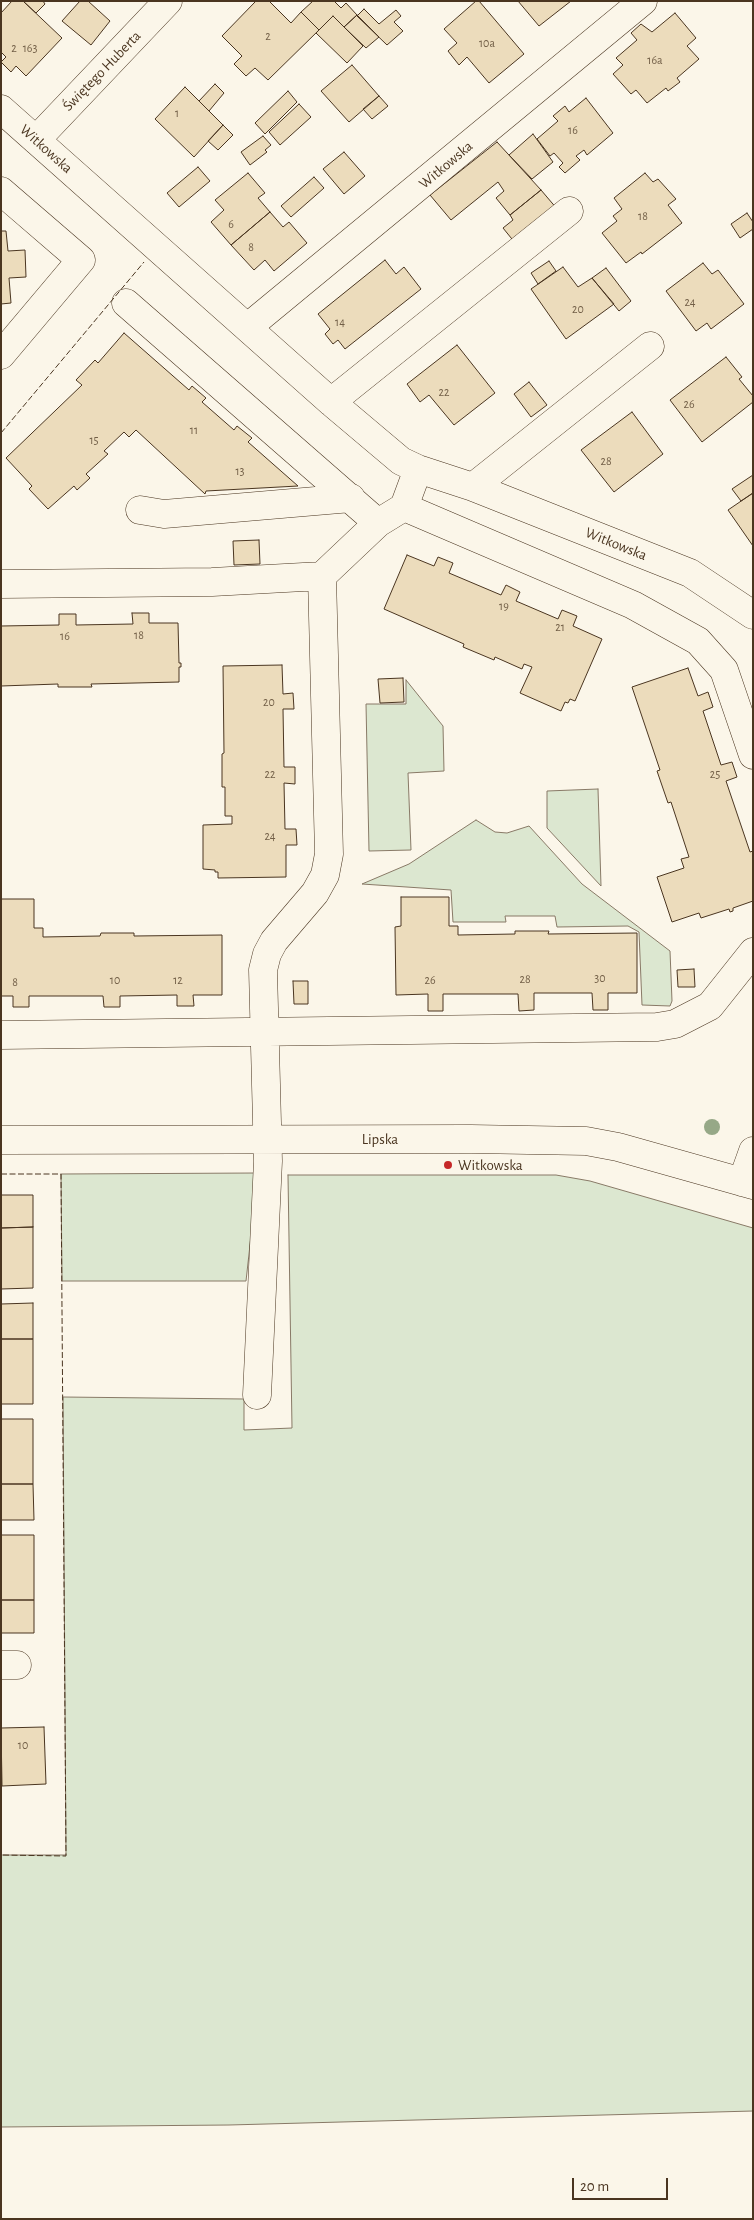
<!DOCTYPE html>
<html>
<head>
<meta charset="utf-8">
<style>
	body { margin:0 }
	#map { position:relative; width:754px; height:2220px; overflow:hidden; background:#fbf6e9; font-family:"Alegreya Sans",sans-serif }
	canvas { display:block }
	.frame { position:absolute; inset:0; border:2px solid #4a3520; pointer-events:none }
	.scale { position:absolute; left:572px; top:2178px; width:96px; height:22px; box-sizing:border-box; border:2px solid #4a3520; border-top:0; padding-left:6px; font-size:15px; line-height:18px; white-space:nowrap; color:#4a3520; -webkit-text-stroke:4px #fbf6e9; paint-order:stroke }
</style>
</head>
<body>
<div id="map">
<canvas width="754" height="2220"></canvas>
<div class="frame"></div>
<div class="scale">20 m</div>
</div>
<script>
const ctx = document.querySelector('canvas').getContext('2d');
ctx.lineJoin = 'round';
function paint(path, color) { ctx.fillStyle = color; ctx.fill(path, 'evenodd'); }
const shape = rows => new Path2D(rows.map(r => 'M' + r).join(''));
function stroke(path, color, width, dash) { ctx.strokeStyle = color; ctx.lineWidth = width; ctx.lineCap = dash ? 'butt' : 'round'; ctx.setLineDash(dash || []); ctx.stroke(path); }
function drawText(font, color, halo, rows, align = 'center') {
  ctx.font = font + ' "Alegreya Sans",sans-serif'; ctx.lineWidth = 4; ctx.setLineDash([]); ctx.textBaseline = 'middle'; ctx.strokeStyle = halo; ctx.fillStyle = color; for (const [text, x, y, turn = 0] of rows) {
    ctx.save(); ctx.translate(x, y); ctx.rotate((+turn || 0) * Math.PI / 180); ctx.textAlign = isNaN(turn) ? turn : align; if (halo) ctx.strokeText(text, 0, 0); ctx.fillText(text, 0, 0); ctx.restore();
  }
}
const green = shape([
	[406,680,443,726,444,771,408,773,411,850,369,851,366,704,406,704,406,680],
	[598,789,601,886,547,828,547,791,598,789],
	[476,820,495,832,507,833,529,826,582,884,670,951,672,1001,670,1006,642,1005,639,932,628,926,557,927,555,916,505,916,506,922,453,922,451,890,362,884,409,864,476,820],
	[258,1173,246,1281,62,1281,61,1174,258,1173],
	[288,1175,556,1175,590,1181,753,1228,753,2111,229,2125,1,2127,1,1855,66,1855,63,1397,244,1399,244,1430,292,1428,288,1175]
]);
const building = shape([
	[12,1,23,1,62,38,26,76,16,66,11,72,1,62,6,57,1,52,1,13,12,1],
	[23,1,43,1,45,4,36,13,23,1],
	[80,1,88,1,110,21,91,45,62,21,80,1],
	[256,1,269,1,291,23,301,12,319,30,268,80,255,68,246,76,234,64,242,56,222,36,256,1],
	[313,1,334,1,341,8,346,3,357,15,344,27,333,16,319,30,301,12,313,1],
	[476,1,479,1,524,54,489,83,467,57,459,65,448,51,457,43,444,29,476,1],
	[518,1,571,1,539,26,518,1],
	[364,9,379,24,396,10,401,16,394,22,403,31,387,45,357,16,364,9],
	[675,13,696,38,687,46,699,59,677,78,680,82,668,91,666,88,647,103,636,90,631,94,613,74,623,65,616,58,637,40,631,33,641,24,652,32,675,13],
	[357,15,379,37,366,48,344,27,357,15],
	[333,16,363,46,347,63,316,33,333,16],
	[352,65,379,96,349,122,321,91,352,65],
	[215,84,224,93,209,111,199,101,215,84],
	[185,87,223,125,194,157,155,119,185,87],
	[288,91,297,102,265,134,255,123,288,91],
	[379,96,388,106,372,119,363,109,379,96],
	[586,98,613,133,587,155,584,150,576,156,580,160,565,173,559,167,563,163,554,153,550,156,537,139,558,121,553,116,565,106,569,112,586,98],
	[299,104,311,117,280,145,269,132,299,104],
	[223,125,233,135,218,150,208,141,223,125],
	[533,134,553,162,532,179,509,155,533,134],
	[263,136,271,145,265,150,267,152,250,165,241,152,263,136],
	[497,142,541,190,510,215,496,198,504,191,498,182,451,220,430,195,497,142],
	[344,152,365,176,344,194,323,169,344,152],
	[198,167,210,181,179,207,167,193,198,167],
	[248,173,265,193,258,198,270,212,231,245,211,222,224,210,215,200,248,173],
	[645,173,653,182,658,179,676,199,668,205,682,223,642,254,641,252,626,263,602,233,617,221,613,216,622,209,614,198,645,173],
	[314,177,324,188,291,217,281,206,314,177],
	[541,190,558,210,516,244,503,228,513,220,510,215,541,190],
	[270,212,283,227,289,222,307,243,274,271,265,260,254,270,231,245,270,212],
	[747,213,753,222,753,229,740,238,731,224,747,213],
	[1,231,6,231,8,251,25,250,26,277,9,278,11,303,1,304,1,231],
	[385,260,396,274,404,267,421,289,345,349,338,340,333,344,325,334,330,329,318,314,385,260],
	[549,261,556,271,538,284,531,273,549,261],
	[703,263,712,274,718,270,744,304,711,329,707,323,696,331,666,291,703,263],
	[563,267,578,287,592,278,614,304,566,339,531,289,563,267],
	[606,268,631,301,619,311,592,278,606,268],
	[124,333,189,390,192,386,206,398,202,402,234,430,237,426,252,438,248,442,298,486,206,491,205,494,136,430,129,437,124,432,104,451,108,454,86,474,90,478,77,490,74,486,48,509,29,489,32,486,6,458,82,385,76,380,95,360,98,363,124,333],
	[457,345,495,393,454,425,429,395,420,402,407,384,457,345],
	[726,357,742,377,739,379,753,396,753,402,702,442,670,400,726,357],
	[529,382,547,405,531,417,514,394,529,382],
	[632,412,663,454,614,492,581,450,632,412],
	[753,475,753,493,741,501,732,489,753,475],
	[753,493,753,546,728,510,753,493],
	[259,540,260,564,234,565,233,541,259,540],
	[407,555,434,566,438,557,453,563,449,573,501,595,506,585,520,592,516,601,558,619,562,610,577,616,573,626,602,639,575,701,570,699,568,703,565,702,561,711,520,693,532,667,524,664,522,669,495,657,494,660,463,647,464,644,384,609,407,555],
	[132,613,149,613,149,623,178,623,179,663,181,663,181,667,179,667,179,682,91,684,92,687,58,687,58,684,1,686,1,626,59,625,59,614,76,614,76,625,133,624,132,613],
	[282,665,283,694,293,693,294,709,283,709,284,767,295,767,295,784,284,783,285,829,296,829,297,845,286,845,286,877,218,878,218,872,215,872,215,870,203,869,203,825,232,824,232,816,225,816,225,787,222,787,222,754,224,753,223,666,282,665],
	[688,668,698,696,708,692,713,707,703,711,721,765,732,762,737,777,726,781,750,852,753,851,753,901,733,908,733,911,730,912,729,909,701,918,699,913,672,922,657,877,684,868,681,859,689,857,671,802,668,803,657,771,660,770,632,687,688,668],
	[403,678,404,702,380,703,378,679,403,678],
	[401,897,449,897,449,926,458,926,458,935,515,934,515,931,549,931,548,934,637,933,637,993,608,993,608,1010,593,1010,592,993,534,993,534,1010,519,1011,518,994,443,994,443,1011,428,1011,428,994,396,995,395,927,401,926,401,897],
	[1,899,34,899,34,928,43,928,43,937,100,936,101,933,134,933,134,936,222,935,222,995,193,995,194,1006,177,1006,177,995,120,996,120,1007,104,1007,103,996,29,996,29,1007,13,1007,13,996,1,996,1,899],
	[694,969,695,987,678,987,677,970,694,969],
	[293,981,308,981,308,1004,294,1004,293,981],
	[1,1195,33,1195,33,1227,1,1228,1,1195],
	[33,1227,33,1288,1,1289,1,1228,33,1227],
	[33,1303,33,1339,1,1339,1,1304,33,1303],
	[1,1339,33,1339,33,1404,1,1404,1,1339],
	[1,1419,33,1419,33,1484,1,1484,1,1419],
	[1,1484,33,1484,34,1520,1,1520,1,1484],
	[1,1535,34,1535,34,1600,1,1600,1,1535],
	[1,1600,34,1600,34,1633,1,1633,1,1600],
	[44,1727,46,1784,2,1786,1,1728,44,1727]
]);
const minor = shape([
	[1,109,331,402,401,461,418,469,473,487,690,573,753,615],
	[36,140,168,1],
	[1,191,81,260,1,355],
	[126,303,378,523],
	[248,327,643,1],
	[331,402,569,211],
	[473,487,650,346],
	[404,507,633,605,698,641,724,670,753,755],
	[140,510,164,514,351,498],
	[1,584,212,582,322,576,378,523,404,507,418,469],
	[1,1035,657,1027,675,1024,710,1006,753,952],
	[1,1140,471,1139,586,1141,618,1147,753,1185],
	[742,1182,753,1151],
	[257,1395,268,1161,263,970,267,954,274,941,315,893,325,875,329,854,322,576],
	[1,1665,17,1665]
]);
const fence = shape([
	[1,433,144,262],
	[1,1174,61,1174,66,1856,1,1855]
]);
const trees = [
	[712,1127]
];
const markers = [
	[448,1165,5,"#c62828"]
];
const numberNames = [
	["2",268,36],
	["10a",487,43],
	["2",14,48],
	["163",30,48],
	["16a",655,60],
	["1",177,113],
	["16",573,130],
	["18",643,216],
	["6",231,224],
	["8",251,247],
	["24",690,302],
	["20",578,309],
	["14",340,322],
	["22",444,392],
	["26",689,404],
	["11",194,430],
	["15",94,440],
	["28",606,461],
	["13",240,471],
	["19",504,606],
	["21",560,627],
	["18",139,635],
	["16",65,636],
	["20",269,702],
	["22",270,774],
	["25",715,774],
	["24",270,836],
	["30",600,978],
	["28",525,979],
	["10",115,980],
	["12",178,980],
	["26",430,980],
	["8",15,982],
	["10",23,1745]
];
const streetNames = [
	["Świętego Huberta",102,71,-46],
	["Witkowska",46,149,42],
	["Witkowska",446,165,-40],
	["Witkowska",616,544,22],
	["Lipska",380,1139]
];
const poiNames = [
	["Witkowska",458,1165]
];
paint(green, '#dce7d0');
stroke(green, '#887966', 1);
paint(building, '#ecdcbc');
stroke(building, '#4a3520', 1);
stroke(minor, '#4a3520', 29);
stroke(minor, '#fbf6e9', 28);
stroke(fence, '#4a3520', 1, [6, 2.5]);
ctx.fillStyle = '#96a887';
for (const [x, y] of trees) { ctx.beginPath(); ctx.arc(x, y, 8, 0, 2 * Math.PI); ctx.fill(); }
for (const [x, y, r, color] of markers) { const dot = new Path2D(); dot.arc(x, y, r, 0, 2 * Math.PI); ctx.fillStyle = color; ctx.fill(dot); stroke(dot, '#fbf6e9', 2); }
drawText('12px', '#725f47', null, numberNames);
drawText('15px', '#4a3520', '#fbf6e9', streetNames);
drawText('15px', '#4a3520', '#fbf6e9', poiNames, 'left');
</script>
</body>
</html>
